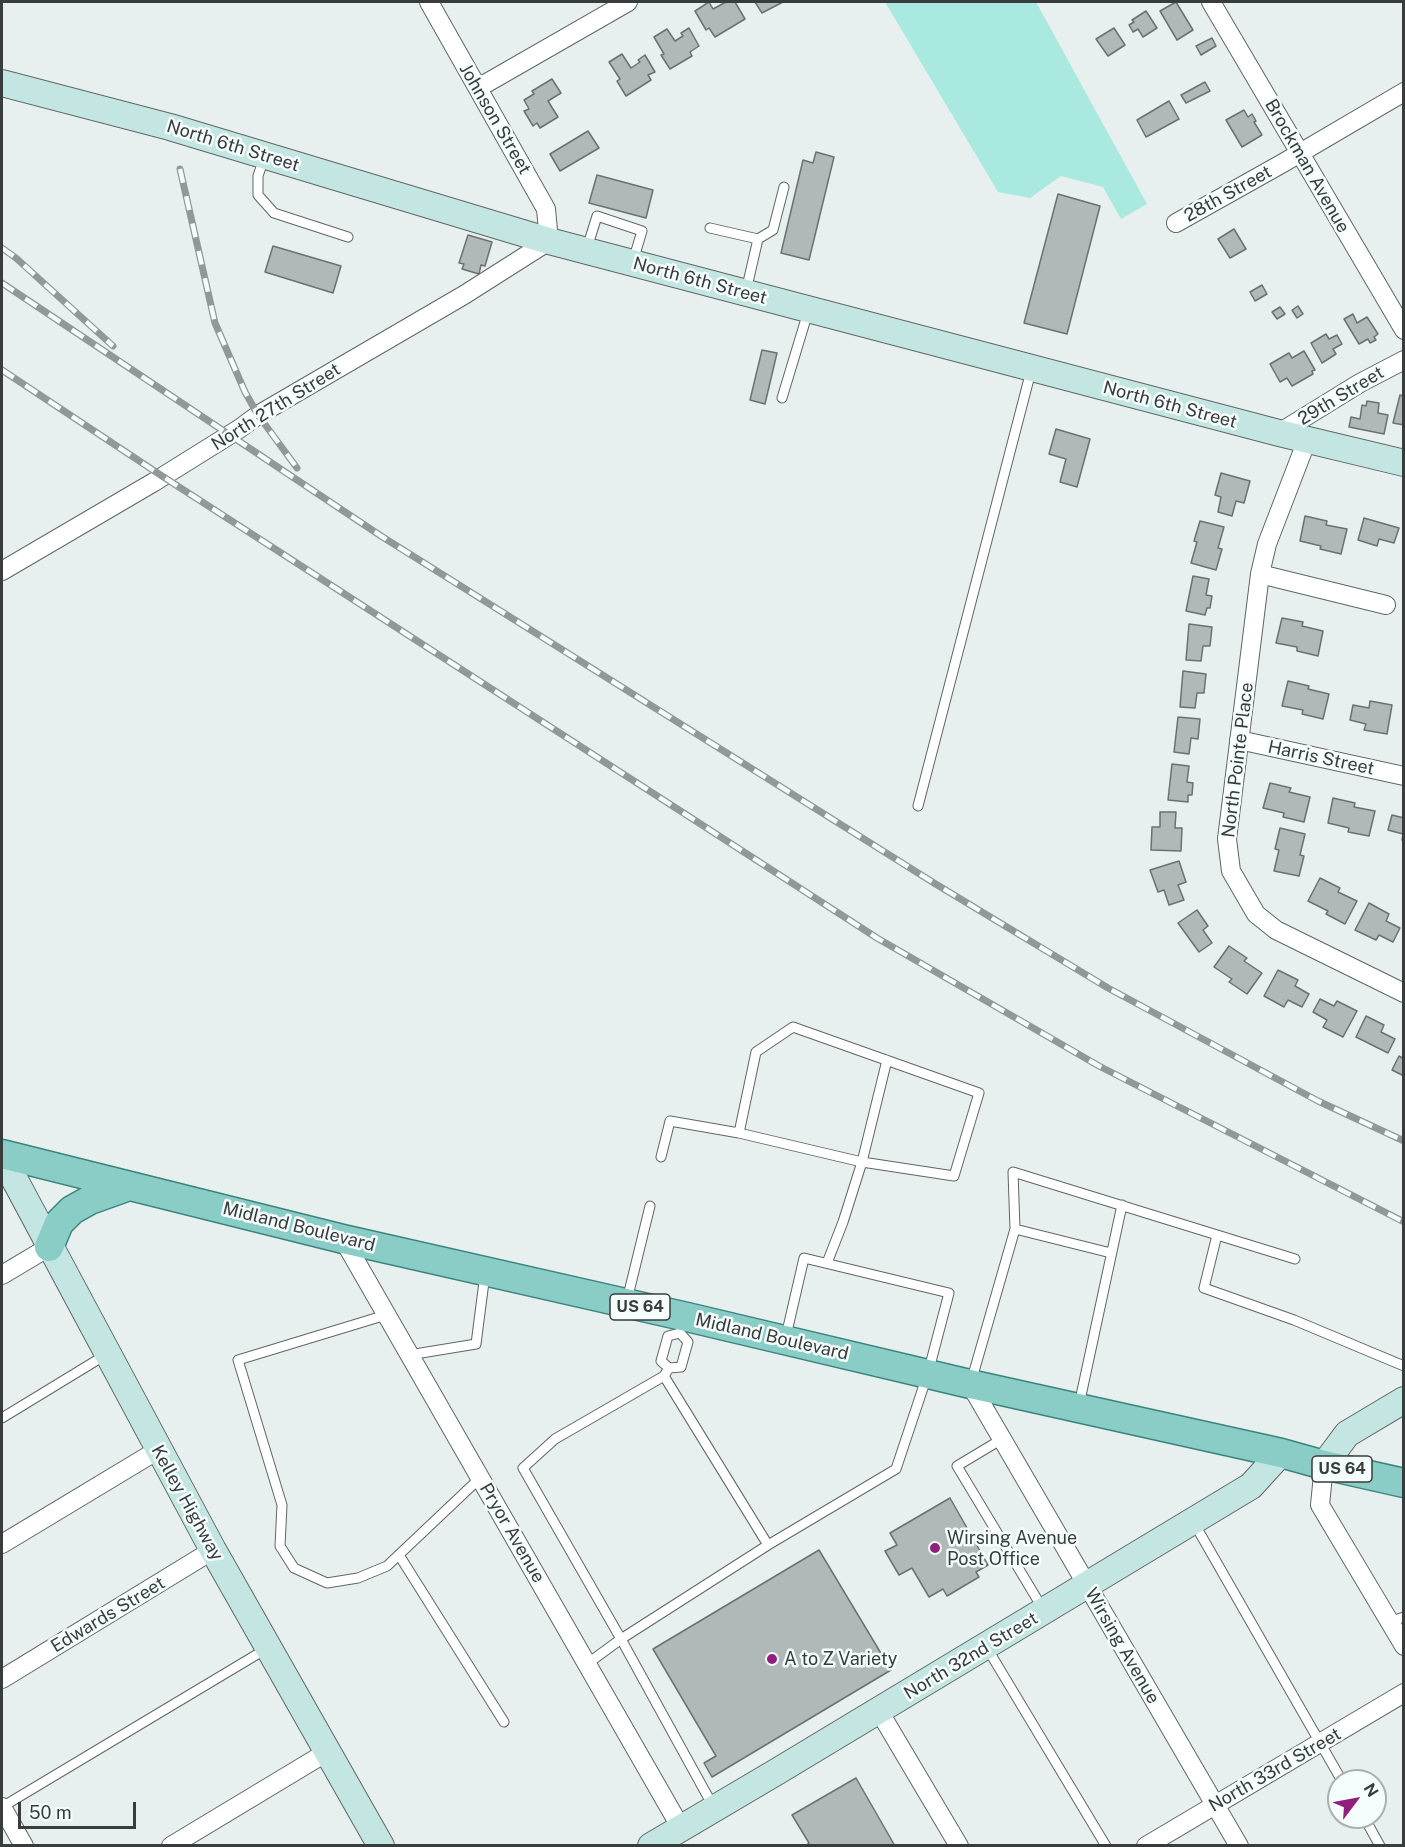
<!DOCTYPE html>
<html>
<head>
<meta charset="utf-8">
<style>
	body { margin:0 }
	#map { position:relative; width:1405px; height:1847px; overflow:hidden; background:#e7f0ee; font-family:"Public Sans",sans-serif }
	canvas { display:block }
	.frame { position:absolute; inset:0; border:3px solid #393c3c; pointer-events:none }
	.north { position:absolute; left:1327px; top:1769px; width:60px; height:60px; box-sizing:border-box; background:#f4fdfc; border:2px solid #a9b0af; border-radius:50%; rotate:58deg; font-size:16px; font-weight:700; line-height:24px; text-align:center; color:#393c3c }
	.north::after { content:''; display:block; margin:auto; width:21px; height:27px; background:#911f7f; clip-path:polygon(50% 0,100% 100%,50% 72%,0 100%) }
	.scale { position:absolute; left:18px; top:1802px; width:118px; height:27px; box-sizing:border-box; border:3px solid #393c3c; border-top:0; padding-left:8px; font-size:18px; line-height:21px; white-space:nowrap; color:#393c3c; -webkit-text-stroke:4px #f4fdfc; paint-order:stroke }
</style>
</head>
<body>
<div id="map">
<canvas width="1405" height="1847"></canvas>
<div class="frame"></div>
<div class="north">N</div>
<div class="scale">50 m</div>
</div>
<script>
const ctx = document.querySelector('canvas').getContext('2d');
ctx.lineJoin = 'round';
function paint(path, color) { ctx.fillStyle = color; ctx.fill(path, 'evenodd'); }
const shape = rows => new Path2D(rows.map(r => 'M' + r).join(''));
function stroke(path, color, width, dash) { ctx.strokeStyle = color; ctx.lineWidth = width; ctx.lineCap = dash ? 'butt' : 'round'; ctx.setLineDash(dash || []); ctx.stroke(path); }
function drawText(font, color, halo, rows, align = 'center') {
  ctx.font = font + ' "Public Sans",sans-serif'; ctx.lineWidth = 5; ctx.setLineDash([]); ctx.textBaseline = 'middle'; ctx.strokeStyle = halo; ctx.fillStyle = color; for (const [text, x, y, turn = 0] of rows) {
    ctx.save(); ctx.translate(x, y); ctx.rotate((+turn || 0) * Math.PI / 180); ctx.textAlign = isNaN(turn) ? turn : align; if (halo) ctx.strokeText(text, 0, 0); ctx.fillText(text, 0, 0); ctx.restore();
  }
}
const green = shape([
	[885,2,1036,2,1147,204,1121,219,1103,187,1061,176,1030,198,998,192]
]);
const building = shape([
	[709,2,713,9,726,2,735,2,745,19,715,37,709,28,706,30,695,11,709,2],
	[755,2,783,2,762,13,755,2],
	[1176,2,1193,30,1177,40,1160,11,1176,2],
	[1146,11,1157,28,1143,37,1138,29,1133,32,1129,25,1134,22,1132,20,1146,11],
	[689,28,699,46,690,52,692,56,670,69,661,55,664,54,654,37,667,29,675,41,683,36,681,33,689,28],
	[1114,28,1125,45,1108,56,1096,39,1114,28],
	[1212,38,1216,46,1201,55,1196,46,1212,38],
	[622,54,631,68,640,62,638,60,645,55,655,72,648,75,651,80,626,96,617,81,620,79,609,62,622,54],
	[552,79,561,93,548,101,558,117,540,128,537,123,533,126,524,111,529,109,524,100,534,94,532,91,552,79],
	[1205,82,1210,91,1186,103,1181,95,1205,82],
	[1169,101,1179,119,1146,137,1137,120,1169,101],
	[1244,110,1248,117,1252,114,1256,121,1254,122,1262,135,1242,147,1226,120,1244,110],
	[588,131,599,148,560,171,550,154,588,131],
	[816,152,834,157,809,260,781,253,803,160,813,163,816,152],
	[597,175,653,190,646,218,589,203,597,175],
	[1058,194,1100,206,1067,334,1024,323,1058,194],
	[1234,229,1246,249,1230,258,1218,239,1234,229],
	[468,235,492,242,485,266,481,265,479,274,462,269,464,264,459,263,468,235],
	[273,246,341,266,333,293,265,272,273,246],
	[1262,285,1267,294,1255,301,1250,292,1262,285],
	[1298,306,1303,314,1297,318,1292,310,1298,306],
	[1280,307,1285,314,1277,319,1272,312,1280,307],
	[1353,314,1357,323,1367,317,1378,334,1374,337,1376,340,1370,343,1368,339,1359,344,1344,319,1353,314],
	[1326,334,1329,339,1337,335,1342,344,1333,349,1336,354,1322,363,1311,343,1326,334],
	[762,350,777,353,765,404,750,400,762,350],
	[1304,351,1315,370,1312,371,1313,374,1292,386,1287,378,1280,382,1270,364,1289,353,1292,358,1304,351],
	[1400,395,1404,396,1404,425,1393,423,1400,395],
	[1367,401,1379,403,1378,413,1388,415,1384,434,1349,427,1351,417,1360,419,1362,405,1366,406,1367,401],
	[1056,429,1090,439,1077,487,1060,482,1066,459,1049,454,1056,429],
	[1221,473,1250,481,1244,503,1236,501,1232,516,1218,512,1221,497,1215,495,1221,473],
	[1305,516,1327,521,1326,525,1347,529,1341,554,1320,549,1321,546,1300,541,1305,516],
	[1364,518,1399,528,1394,543,1379,539,1377,546,1358,540,1364,518],
	[1200,521,1224,527,1218,548,1222,549,1216,570,1191,563,1197,542,1194,541,1200,521],
	[1193,576,1209,579,1206,595,1212,596,1210,608,1207,608,1205,615,1186,611,1193,576],
	[1282,618,1303,622,1302,626,1323,631,1318,656,1297,651,1297,647,1276,643,1282,618],
	[1189,624,1212,627,1210,646,1203,646,1201,661,1186,660,1189,624],
	[1183,671,1206,674,1204,693,1197,693,1195,708,1180,707,1183,671],
	[1288,681,1309,686,1308,689,1329,694,1323,719,1302,714,1303,710,1282,706,1288,681],
	[1370,701,1392,705,1387,734,1364,730,1366,724,1350,720,1353,705,1369,708,1370,701],
	[1178,717,1200,719,1198,739,1191,738,1189,754,1174,752,1178,717],
	[1172,764,1189,766,1187,782,1193,783,1192,795,1188,795,1188,802,1168,800,1172,764],
	[1270,783,1291,788,1289,792,1310,797,1304,822,1283,817,1284,813,1263,808,1270,783],
	[1333,798,1355,803,1354,807,1375,811,1369,836,1348,832,1349,828,1328,823,1333,798],
	[1160,812,1176,812,1175,828,1182,828,1181,851,1151,850,1152,827,1160,827,1160,812],
	[1392,815,1404,818,1404,841,1402,840,1403,834,1388,830,1392,815],
	[1280,828,1305,834,1300,855,1304,856,1299,876,1274,871,1279,850,1275,849,1280,828],
	[1179,861,1186,882,1178,885,1184,900,1169,905,1164,890,1158,892,1150,870,1179,861],
	[1320,878,1340,888,1338,892,1357,901,1345,924,1326,914,1328,911,1308,901,1320,878],
	[1369,903,1389,914,1386,921,1400,928,1393,942,1379,935,1376,940,1355,930,1369,903],
	[1197,910,1208,926,1203,930,1212,943,1199,952,1178,923,1197,910],
	[1229,946,1247,958,1244,961,1262,973,1247,994,1229,982,1232,979,1214,967,1229,946],
	[1278,970,1298,980,1295,986,1309,994,1302,1007,1288,1000,1284,1007,1264,996,1278,970],
	[1320,999,1334,1006,1337,1001,1357,1011,1343,1037,1323,1027,1327,1020,1313,1012,1320,999],
	[1366,1016,1384,1025,1381,1032,1395,1039,1388,1053,1356,1037,1366,1016],
	[1399,1056,1404,1059,1404,1076,1392,1070,1399,1056],
	[950,1498,988,1565,976,1572,979,1577,947,1596,943,1589,929,1597,912,1568,899,1575,885,1551,897,1545,890,1533,950,1498],
	[819,1550,891,1670,712,1777,704,1763,716,1756,653,1649,819,1550],
	[856,1778,895,1846,805,1846,809,1843,792,1815,856,1778]
]);
const lane = shape([
	[264,158,258,176,258,195,274,213,348,237],
	[710,228,758,239,746,291],
	[758,239,773,230,784,187],
	[587,248,597,216,642,231,633,261],
	[782,398,808,312],
	[918,806,1031,371],
	[739,1133,756,1052,793,1027,979,1093,954,1176,862,1162,887,1060],
	[661,1157,670,1121,739,1133,862,1162,843,1222,827,1263],
	[1015,1229,1111,1253],
	[1217,1235,1204,1288,1294,1320,1404,1366],
	[627,1300,650,1206],
	[386,1315,238,1360,282,1505,280,1546,294,1568,327,1583,358,1578,387,1566,480,1478],
	[680,1333,688,1342,681,1367,669,1368,661,1361,668,1336,680,1333],
	[409,1355,476,1344,485,1274],
	[669,1368,664,1376,555,1439,523,1468,621,1639,713,1806],
	[664,1376,768,1545],
	[971,1382,1015,1229,1013,1172,1295,1259],
	[1079,1405,1122,1205],
	[2,1418,107,1354],
	[1002,1439,957,1466,1043,1609],
	[1194,1523,1342,1781],
	[399,1555,504,1722],
	[1389,1622,1404,1617],
	[987,1648,1106,1846],
	[587,1664,621,1639,768,1545,896,1469,928,1373,949,1293,804,1258,786,1336],
	[2,1807,266,1649],
	[1364,1817,1380,1846]
]);
const street = shape([
	[1211,2,1404,330],
	[478,88,628,2],
	[1176,223,1283,163,1404,92],
	[1279,433,1360,383,1404,360],
	[1307,440,1267,544,1260,574,1227,839,1231,871,1256,914,1276,930,1404,993],
	[2,571,154,482,239,429,258,415,464,295,549,241,546,209,429,2],
	[1260,574,1386,605],
	[1239,740,1404,776],
	[343,1239,681,1828],
	[2,1275,49,1247],
	[970,1384,1239,1846],
	[1324,1465,1320,1505,1404,1646],
	[2,1544,158,1450],
	[2,1679,213,1550],
	[879,1711,959,1846],
	[2,1807,24,1846],
	[171,1846,327,1752],
	[1146,1846,1404,1693]
]);
const secondary = shape([
	[2,83,170,127,549,241,1279,433,1404,463],
	[2,1156,213,1550,381,1846],
	[1324,1465,1347,1434,1404,1400],
	[651,1846,778,1771,1251,1486,1281,1453]
]);
const primary = shape([
	[2,1154,343,1239,687,1317,970,1384,1281,1453,1324,1465,1404,1483],
	[49,1247,59,1223,72,1210,90,1200,129,1186]
]);
const rail = shape([
	[180,169,215,323,245,392,258,415,297,468],
	[2,248,16,258,113,346],
	[2,283,381,536,934,883,1108,988,1318,1101,1404,1141],
	[2,370,162,476,877,938,1099,1066,1404,1222]
]);
const markers = [
	[935,1548,6,"#911f7f"],
	[772,1659,6,"#911f7f"]
];
const shields = [
	[640,1307,60],
	[1342,1469,60]
];
const shieldNames = [
	["US 64",640,1307],
	["US 64",1342,1469]
];
const streetNames = [
	["Johnson Street",495,119,60],
	["North 6th Street",233,146,17],
	["Brockman Avenue",1307,166,60],
	["28th Street",1228,194,-29],
	["North 6th Street",700,281,15],
	["29th Street",1341,396,-31],
	["North 6th Street",1170,405,15],
	["North 27th Street",276,407,-32],
	["Harris Street",1321,758,12],
	["North Pointe Place",1238,760,-83],
	["Midland Boulevard",299,1227,14],
	["Midland Boulevard",772,1337,13],
	["Kelley Highway",187,1503,61],
	["Pryor Avenue",512,1533,60],
	["Edwards Street",108,1615,-31],
	["Wirsing Avenue",1122,1646,60],
	["North 32nd Street",971,1656,-31],
	["North 33rd Street",1275,1770,-30]
];
const poiNames = [
	["Wirsing Avenue",947,1538],
	["Post Office",947,1559],
	["A to Z Variety",784,1659]
];
paint(green, '#a9e9e0');
paint(building, '#b0b9b7');
stroke(building, '#6a7271', 1.5);
stroke(lane, '#5f6766', 11);
stroke(street, '#5f6766', 20);
stroke(secondary, '#5f6766', 28);
stroke(primary, '#3b847d', 31);
stroke(lane, '#fff', 9);
stroke(street, '#fff', 18);
stroke(secondary, '#c4e6e2', 26);
stroke(primary, '#8acdc6', 28);
stroke(rail, '#929897', 7);
stroke(rail, '#f4fdfc', 4.5, [14]);
for (const [x, y, r, color] of markers) { const dot = new Path2D(); dot.arc(x, y, r, 0, 2 * Math.PI); ctx.fillStyle = color; ctx.fill(dot); stroke(dot, '#f4fdfc', 2); }
for (const [x, y, w] of shields) { const box = new Path2D(); box.roundRect(x - w / 2, y - 13, w, 26, 4.5); ctx.fillStyle = '#f4fdfc'; ctx.fill(box); stroke(box, '#393c3c', 1.5); }
drawText('bold 16px', '#393c3c', null, shieldNames);
drawText('18px', '#393c3c', '#f4fdfc', streetNames);
drawText('18px', '#393c3c', '#f4fdfc', poiNames, 'left');
</script>
</body>
</html>
